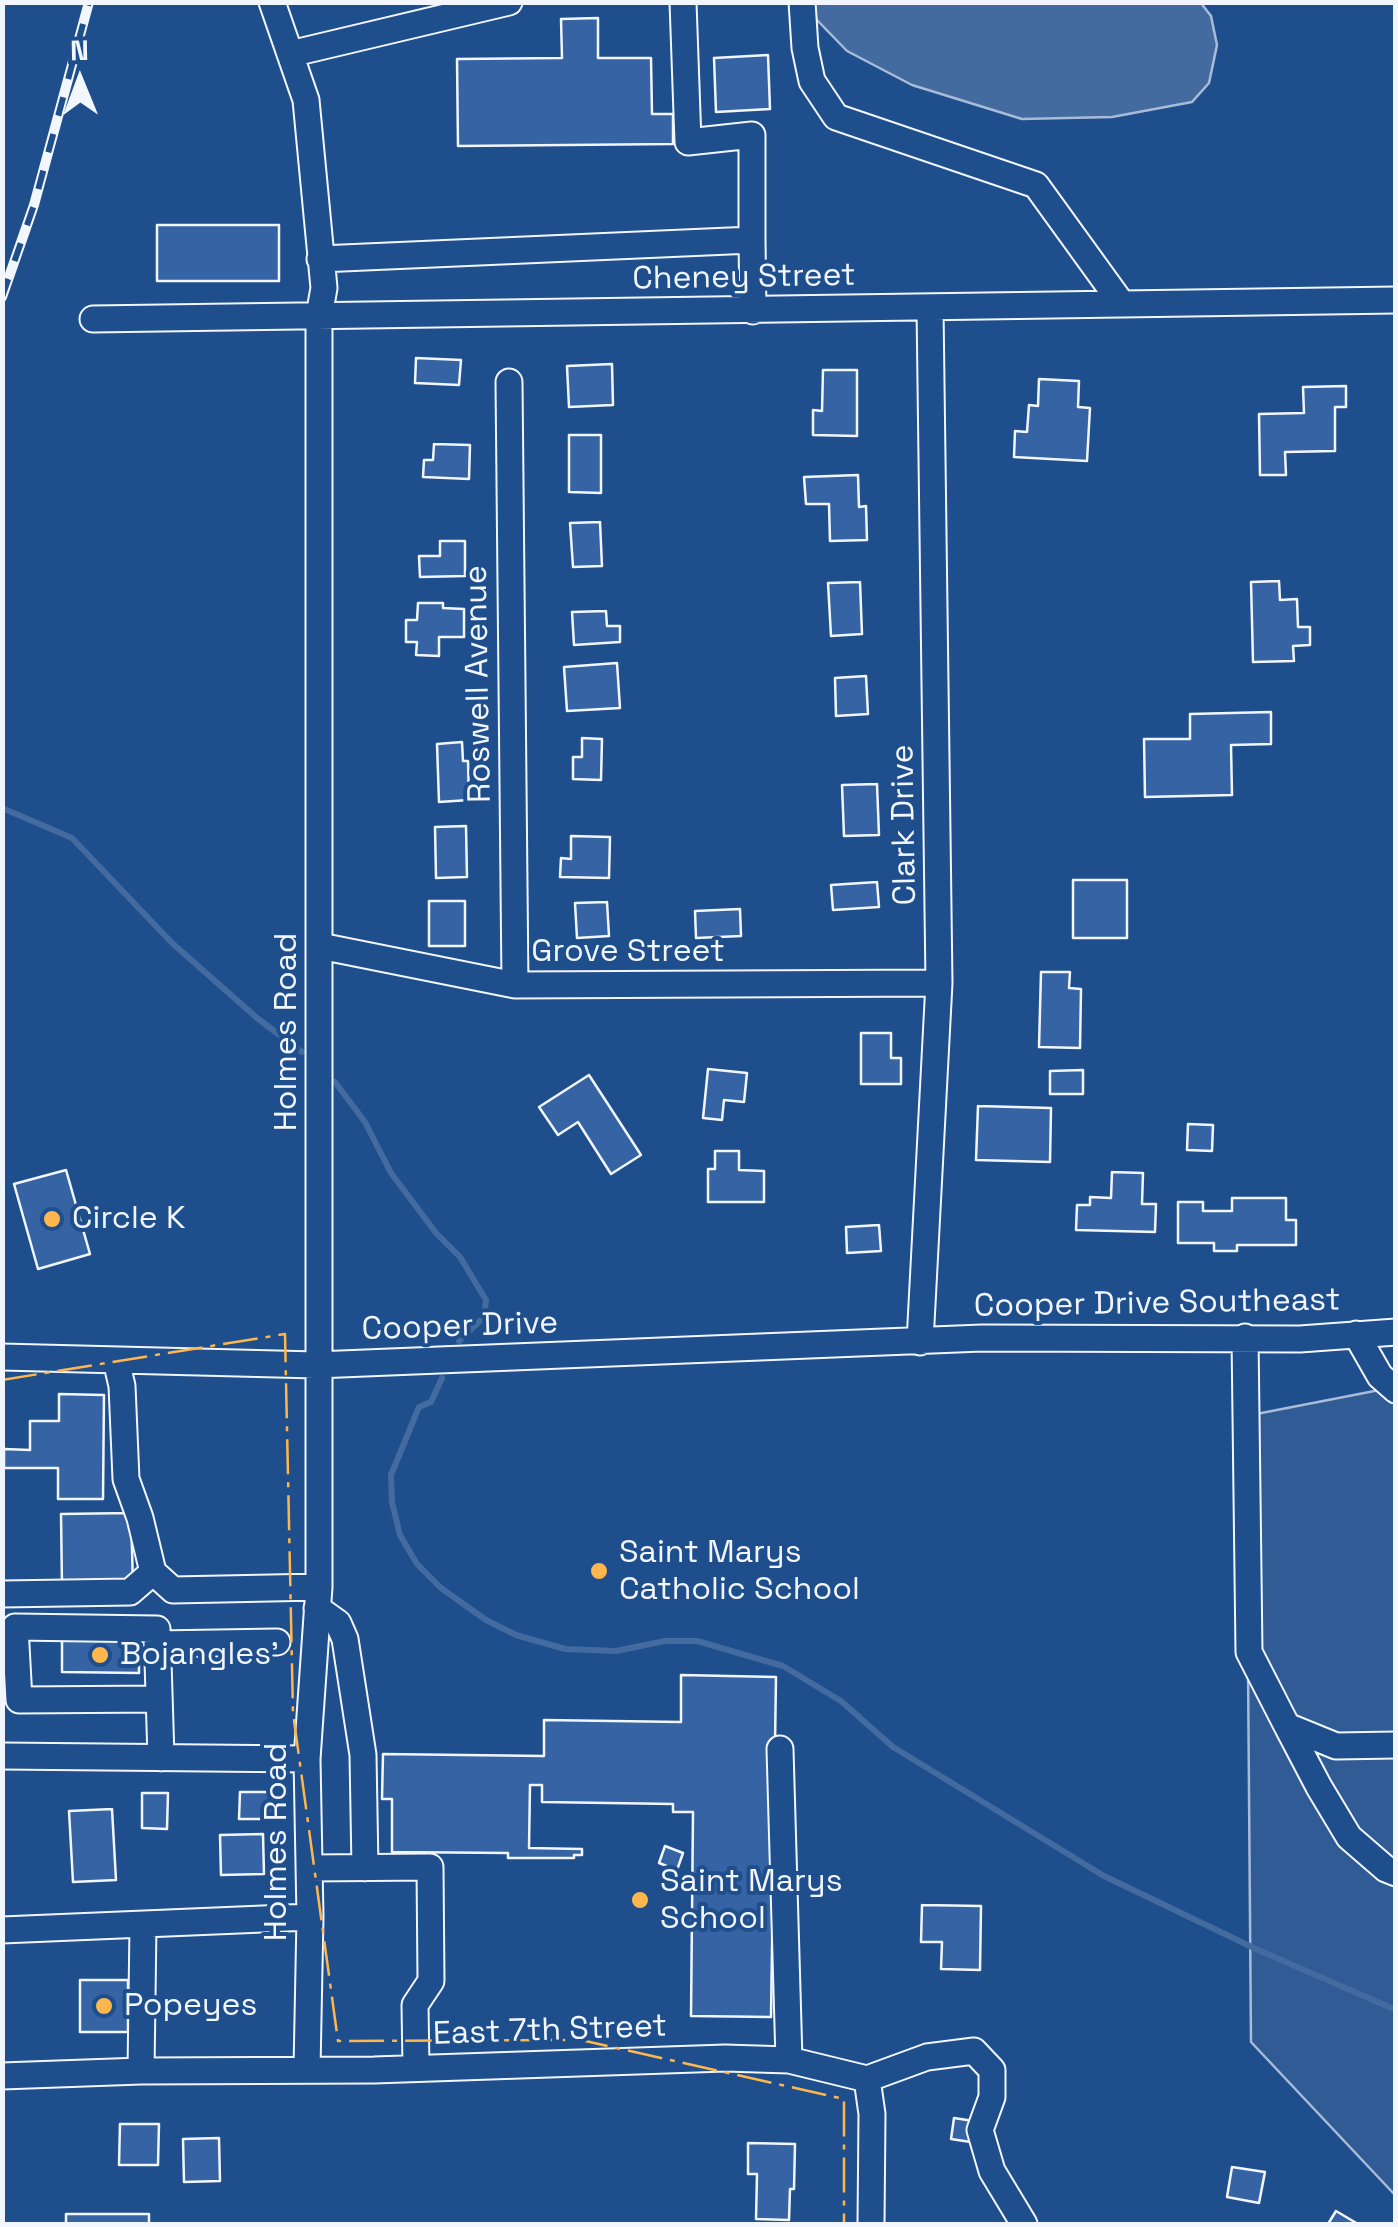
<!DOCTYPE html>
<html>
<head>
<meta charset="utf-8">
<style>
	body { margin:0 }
	#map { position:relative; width:1398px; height:2227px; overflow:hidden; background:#1f4e8c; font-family:"Space Grotesk",sans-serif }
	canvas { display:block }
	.frame { position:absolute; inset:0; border:5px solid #f2f6ff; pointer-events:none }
	.north { position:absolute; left:30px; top:30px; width:100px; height:100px; -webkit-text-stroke:8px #1f4e8c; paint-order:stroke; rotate:359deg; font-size:28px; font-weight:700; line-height:40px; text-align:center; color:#f2f6ff }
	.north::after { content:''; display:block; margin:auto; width:35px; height:45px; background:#f2f6ff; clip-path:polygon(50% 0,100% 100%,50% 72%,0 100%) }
</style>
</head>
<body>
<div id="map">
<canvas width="1398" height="2227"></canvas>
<div class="frame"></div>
<div class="north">N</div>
</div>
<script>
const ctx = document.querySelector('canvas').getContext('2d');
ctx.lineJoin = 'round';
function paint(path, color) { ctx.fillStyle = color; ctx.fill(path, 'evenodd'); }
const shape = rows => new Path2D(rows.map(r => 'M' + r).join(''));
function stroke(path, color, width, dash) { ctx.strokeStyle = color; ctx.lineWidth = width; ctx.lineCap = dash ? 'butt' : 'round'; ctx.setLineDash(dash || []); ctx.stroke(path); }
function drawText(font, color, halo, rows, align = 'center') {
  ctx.font = font + ' "Space Grotesk",sans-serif'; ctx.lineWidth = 8; ctx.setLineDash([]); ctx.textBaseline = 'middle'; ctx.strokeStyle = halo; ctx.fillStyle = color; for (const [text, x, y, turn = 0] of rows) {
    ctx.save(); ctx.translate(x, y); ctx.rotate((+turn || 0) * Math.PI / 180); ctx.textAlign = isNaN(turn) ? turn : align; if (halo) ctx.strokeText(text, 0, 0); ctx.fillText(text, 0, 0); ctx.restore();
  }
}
const built = shape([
	[1395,1387,1395,2195,1251,2042,1246,1416,1395,1387]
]);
const water = shape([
	[813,3,1201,3,1211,16,1217,45,1209,83,1192,102,1112,117,1022,119,912,85,847,51,814,17,813,3]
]);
const stream = shape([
	[2,808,72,838,172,943,257,1018,302,1052],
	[335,1082,365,1122,391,1173,436,1233,460,1257,486,1300,484,1317,459,1341],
	[442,1378,431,1402,419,1407,391,1475,392,1502,400,1535,417,1564,441,1588,486,1620,516,1635,565,1649,616,1651,665,1641,697,1641,783,1666,841,1701,893,1747,1104,1876,1256,1949,1396,2010]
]);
const building = shape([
	[598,18,598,58,651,58,652,114,673,114,673,144,458,146,457,59,562,58,561,19,598,18],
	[768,55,770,109,716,112,714,58,768,55],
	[157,225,279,225,279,281,157,281,157,225],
	[416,358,461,360,459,385,415,383,416,358],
	[612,364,613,405,569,407,567,366,612,364],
	[823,370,857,370,857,436,813,435,813,410,822,411,823,370],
	[1039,379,1079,381,1078,407,1090,408,1087,461,1014,457,1015,431,1027,432,1029,405,1038,406,1039,379],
	[1346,386,1346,407,1335,407,1335,451,1285,452,1286,475,1260,475,1259,414,1304,413,1303,387,1346,386],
	[569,435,601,435,601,493,569,492,569,435],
	[434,444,470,445,469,479,423,477,424,460,433,460,434,444],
	[858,475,859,507,866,506,867,540,830,541,829,504,806,504,804,477,858,475],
	[600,522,602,566,573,567,570,523,600,522],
	[440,541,465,541,465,576,420,577,419,556,440,556,440,541],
	[1279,581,1280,600,1297,599,1298,627,1310,627,1310,645,1293,646,1294,661,1253,662,1251,582,1279,581],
	[860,582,862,634,831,636,828,583,860,582],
	[418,603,443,603,443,608,464,609,464,637,439,637,439,656,416,655,417,642,406,642,406,620,417,620,418,603],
	[606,611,607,626,620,626,620,642,574,645,572,612,606,611],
	[617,663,620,708,567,711,564,667,617,663],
	[866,676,868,714,836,716,835,678,866,676],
	[1271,712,1271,744,1231,745,1232,795,1145,797,1144,739,1190,739,1190,714,1271,712],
	[582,738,602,739,601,780,573,779,573,757,582,757,582,738],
	[462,742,463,761,468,761,469,800,439,802,437,744,462,742],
	[877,784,879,835,844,836,842,785,877,784],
	[466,826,467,877,436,878,435,827,466,826],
	[571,836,610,837,609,878,560,877,561,858,571,859,571,836],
	[1073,880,1127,880,1127,938,1073,938,1073,880],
	[877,882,879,907,833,910,831,885,877,882],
	[429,901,465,901,465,946,429,946,429,901],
	[607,902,609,936,577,938,575,903,607,902],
	[740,909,741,936,696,938,695,911,740,909],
	[1041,972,1070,972,1069,988,1081,989,1080,1048,1039,1047,1041,972],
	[861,1033,891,1033,891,1058,901,1058,901,1084,861,1084,861,1033],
	[708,1069,747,1073,744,1102,724,1100,722,1120,703,1118,708,1069],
	[1083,1070,1083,1094,1050,1094,1050,1071,1083,1070],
	[589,1075,641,1155,611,1174,578,1122,558,1135,539,1107,589,1075],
	[978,1106,1051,1108,1050,1162,976,1160,978,1106],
	[1188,1124,1213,1125,1212,1151,1187,1150,1188,1124],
	[715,1151,739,1151,739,1170,764,1171,764,1202,708,1202,708,1169,715,1169,715,1151],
	[66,1170,90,1254,38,1269,14,1184,66,1170],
	[1112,1172,1143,1173,1142,1204,1156,1204,1155,1232,1076,1230,1077,1205,1090,1205,1090,1197,1111,1198,1112,1172],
	[1232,1198,1286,1198,1286,1220,1296,1220,1296,1245,1237,1245,1237,1251,1214,1251,1214,1243,1178,1243,1178,1202,1203,1202,1203,1211,1232,1211,1232,1198],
	[879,1225,881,1251,847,1253,846,1227,879,1225],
	[59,1394,104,1395,103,1499,58,1499,58,1468,4,1468,4,1449,30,1450,30,1421,59,1421,59,1394],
	[131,1513,133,1586,62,1587,61,1514,131,1513],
	[62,1637,139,1638,139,1673,62,1672,62,1637],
	[681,1675,776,1677,771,2017,691,2016,693,1812,673,1812,673,1804,542,1802,542,1785,530,1785,529,1848,582,1849,582,1855,574,1855,574,1858,508,1858,508,1853,392,1852,392,1799,382,1799,383,1754,544,1756,544,1720,681,1722,681,1675],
	[240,1792,271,1792,271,1819,239,1819,240,1792],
	[142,1793,168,1793,167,1829,142,1828,142,1793],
	[112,1809,116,1880,73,1882,69,1811,112,1809],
	[263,1834,264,1874,221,1875,220,1835,263,1834],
	[665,1846,683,1853,677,1870,659,1863,665,1846],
	[922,1905,981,1906,980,1970,941,1969,942,1942,921,1942,922,1905],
	[80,1980,128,1980,128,2032,80,2032,80,1980],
	[954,2118,980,2122,977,2143,951,2139,954,2118],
	[120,2124,159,2124,158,2165,119,2165,120,2124],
	[219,2138,220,2181,184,2182,183,2139,219,2138],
	[748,2143,795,2144,794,2189,790,2189,789,2220,756,2219,757,2174,748,2174,748,2143],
	[1232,2167,1265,2172,1259,2203,1227,2197,1232,2167],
	[1336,2211,1358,2224,1328,2224,1336,2211],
	[66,2214,149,2214,149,2224,66,2224,66,2214]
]);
const minor = shape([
	[272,2,306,100,324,288,319,316,319,1587,307,1759,310,1917,307,2069],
	[802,2,805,48,812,81,836,117,1036,185,1122,304],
	[290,54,509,2],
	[752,240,753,311],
	[320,259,752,240,752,135,688,142,683,2],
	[93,319,1396,300],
	[509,382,515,985],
	[320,946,515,985,939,983],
	[1356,1334,1380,1376,1396,1390],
	[1245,1337,1249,1652,1287,1726],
	[920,1342,939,983,930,308],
	[2,1357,316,1365,982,1338,1300,1339,1396,1332],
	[116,1360,122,1386,126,1479,140,1518,153,1572,173,1590,319,1587],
	[2,1594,130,1592,153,1572],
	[317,1608,338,1623,345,1639,363,1755,365,1868],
	[157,1644,277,1642],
	[159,1699,19,1700,15,1627,157,1629,161,1758],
	[1396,1745,1336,1746,1287,1726,1319,1787,1349,1837,1386,1869,1396,1873],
	[780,1749,789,2060],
	[2,1756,307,1759],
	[309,1868,430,1867,431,1981,415,2005,416,2068],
	[2,1930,310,1917],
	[141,2071,143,1925],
	[2,2076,141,2071,374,2070,725,2058,789,2060,867,2079,872,2114,871,2224],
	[867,2079,927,2057,974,2051,992,2070,992,2097,980,2130,992,2171,1024,2224]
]);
const rail = shape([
	[2,297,34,205,89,2]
]);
const power = shape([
	[2,1380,285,1334,293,1713,338,2041,581,2040,844,2099,844,2224]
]);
const markers = [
	[52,1219,10,"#ffb74d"],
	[599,1571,10,"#ffb74d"],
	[100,1655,10,"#ffb74d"],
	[640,1900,10,"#ffb74d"],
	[104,2006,10,"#ffb74d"]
];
const streetNames = [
	["Cheney Street",744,278,-1],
	["Roswell Avenue",479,684,-91],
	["Clark Drive",905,825,-91],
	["Grove Street",628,952],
	["Holmes Road",287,1032,-90],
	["Cooper Drive Southeast",1157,1304,-1],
	["Cooper Drive",460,1327,-2],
	["Holmes Road",277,1842,-90],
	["East 7th Street",550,2031,-2]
];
const poiNames = [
	["Circle K",72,1219],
	["Saint Marys",619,1553],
	["Catholic School",619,1590],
	["Bojangles'",120,1655],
	["Saint Marys",660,1882],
	["School",660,1919],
	["Popeyes",124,2006]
];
paint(built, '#305b95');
stroke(built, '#a8bbd7', 2.5);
paint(water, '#446ba0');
stroke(water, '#a8bbd7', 2.5);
stroke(stream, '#446ba0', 6);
paint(building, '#3563a3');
stroke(building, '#f2f6ff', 2.5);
stroke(minor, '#f2f6ff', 29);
stroke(minor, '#1f4e8c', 25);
stroke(rail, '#f2f6ff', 10);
stroke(rail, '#1f4e8c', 6, [19]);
stroke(power, '#ffb74d', 2.5, [35, 8, 5, 8]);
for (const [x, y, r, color] of markers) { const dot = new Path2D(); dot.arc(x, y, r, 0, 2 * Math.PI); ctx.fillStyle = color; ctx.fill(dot); stroke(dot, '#1f4e8c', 4); }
drawText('32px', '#f2f6ff', '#1f4e8c', streetNames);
drawText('32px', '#f2f6ff', '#1f4e8c', poiNames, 'left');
</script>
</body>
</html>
